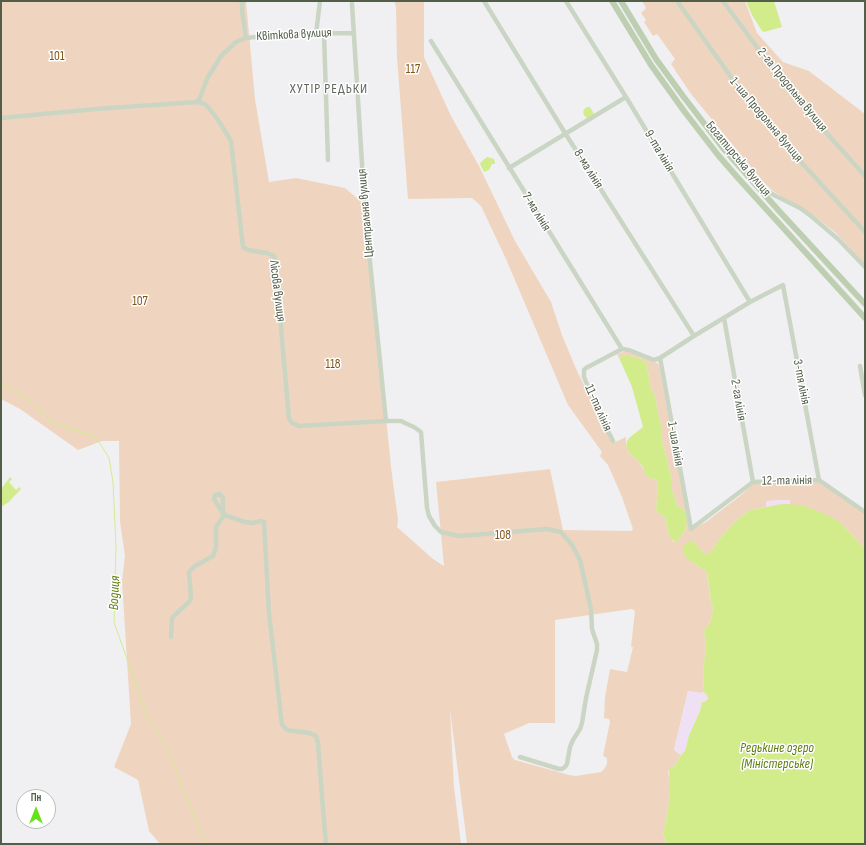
<!DOCTYPE html>
<html>
<head>
<meta charset="utf-8">
<style>
	body { margin:0 }
	#map { position:relative; width:866px; height:845px; overflow:hidden; background:#f0f0f3; font-family:"Sofia Sans Condensed",sans-serif }
	canvas { display:block }
	.frame { position:absolute; inset:0; border:2px solid #525e48; pointer-events:none }
	.north { position:absolute; left:16px; top:789px; width:40px; height:40px; box-sizing:border-box; background:#fff; border:1px solid #babfb6; border-radius:50%; rotate:0deg; font-size:11px; font-weight:700; line-height:16px; text-align:center; color:#525e48 }
	.north::after { content:''; display:block; margin:auto; width:14px; height:18px; background:#64e319; clip-path:polygon(50% 0,100% 100%,50% 72%,0 100%) }
</style>
</head>
<body>
<div id="map">
<canvas width="866" height="845"></canvas>
<div class="frame"></div>
<div class="north">Пн</div>
</div>
<script>
const ctx = document.querySelector('canvas').getContext('2d');
ctx.lineJoin = 'round';
function paint(path, color) { ctx.fillStyle = color; ctx.fill(path, 'evenodd'); }
const shape = rows => new Path2D(rows.map(r => 'M' + r).join(''));
function stroke(path, color, width, dash) { ctx.strokeStyle = color; ctx.lineWidth = width; ctx.lineCap = dash ? 'butt' : 'round'; ctx.setLineDash(dash || []); ctx.stroke(path); }
function drawText(font, color, halo, rows, align = 'center') {
  ctx.font = font + ' "Sofia Sans Condensed",sans-serif'; ctx.lineWidth = 3; ctx.setLineDash([]); ctx.textBaseline = 'middle'; ctx.strokeStyle = halo; ctx.fillStyle = color; for (const [text, x, y, turn = 0] of rows) {
    ctx.save(); ctx.translate(x, y); ctx.rotate((+turn || 0) * Math.PI / 180); ctx.textAlign = isNaN(turn) ? turn : align; if (halo) ctx.strokeText(text, 0, 0); ctx.fillText(text, 0, 0); ctx.restore();
  }
}
const green = shape([
	[1,1,248,1,246,1,255,99,269,182,296,178,345,188,365,205,391,467,398,520,397,527,433,559,444,566,436,482,550,469,563,530,631,531,633,529,622,497,608,465,600,456,602,452,568,405,506,259,481,206,472,198,408,199,397,58,396,7,394,1,424,1,424,57,451,116,479,166,515,241,551,302,562,335,577,371,613,443,626,437,626,446,629,453,639,462,645,471,646,475,657,481,658,485,656,509,658,513,661,514,665,518,668,532,674,542,676,542,685,531,686,527,686,515,691,530,706,522,741,495,753,484,819,482,865,513,865,549,840,522,782,504,750,510,738,519,729,528,718,541,710,553,708,554,704,554,694,542,691,562,703,569,707,573,710,597,713,608,711,619,709,625,704,630,706,647,703,671,704,692,701,693,688,691,674,750,681,755,675,766,671,767,668,772,670,779,670,795,665,827,663,832,666,844,467,844,450,709,454,787,461,844,160,844,149,831,138,780,114,767,131,724,122,581,125,556,120,522,119,441,102,441,78,450,20,409,1,399],
	[632,609,635,611,631,647,633,647,627,672,610,669,605,697,604,718,609,719,610,722,603,756,607,758,607,764,604,769,601,772,576,776,569,775,515,760,512,757,504,734,529,723,555,723,555,620],
	[642,1,745,1,757,33,783,62,809,71,865,114,865,265,836,233,817,218,776,193,765,184,691,94,671,64,675,59,657,34,653,36,644,22,646,20,641,13,646,8],
	[626,351,634,353,657,363,659,365,686,511,680,508,677,505,672,490,672,480,661,436,661,425,657,409,656,399,650,386,647,364,641,359,630,356,620,358,620,360,617,354]
]);
const sand = shape([
	[779,500,790,500,790,504,782,504,766,507,766,501],
	[688,691,701,693,704,692,707,694,708,699,706,701,702,702,700,711,689,735,685,751,681,755,674,750]
]);
const water = shape([
	[746,1,774,1,782,27,764,32,762,31,752,15],
	[588,107,590,107,594,114,587,118,584,115,583,112,585,108],
	[487,157,494,159,495,162,495,164,492,164,489,170,484,172,480,164,481,162],
	[622,356,630,356,641,359,647,364,650,386,656,399,657,409,661,425,661,436,672,480,672,490,677,505,680,508,686,511,686,515,687,522,685,531,676,542,675,542,670,536,668,532,665,518,661,514,658,513,656,509,658,485,657,481,654,479,647,477,643,467,639,462,629,453,626,446,627,441,629,438,643,427,632,387,620,360,620,358],
	[10,477,12,479,9,482,16,490,19,487,21,489,9,502,1,507,1,489],
	[782,504,802,505,825,514,840,522,865,549,865,844,666,844,663,832,665,827,670,795,669,769,671,767,675,766,681,755,685,751,689,735,700,711,702,702,706,701,708,699,707,695,704,692,703,671,706,647,704,630,705,628,709,625,711,619,713,608,710,597,708,579,707,573,703,569,691,562,684,555,683,549,684,545,689,541,691,541,694,542,697,545,704,554,708,554,710,553,718,541,729,528,738,519,750,510]
]);
const stream = shape([
	[1,383,28,400,46,415,51,422,96,437,109,458,113,482,116,547,114,622,147,716,165,744,200,831,209,844]
]);
const minor = shape([
	[244,1,242,2,242,11,246,38],
	[484,1,565,133,694,336],
	[566,1,626,97,750,302],
	[677,1,743,94,779,138,865,232],
	[723,1,789,91,865,176],
	[352,4,365,212,386,421],
	[324,33,328,160],
	[316,34,320,1],
	[431,41,622,349,629,350,654,360,660,358,694,336,750,302,783,285,819,480],
	[197,102,200,98,207,79,221,56,236,42,246,38,282,34,354,33],
	[1,118,96,109,197,102,205,104,208,107,218,120,231,141,243,247,248,250,267,253,274,256,275,259,289,419,292,423,299,426,386,421,401,421,407,424,414,427,421,432,427,508,429,516,435,526,441,532,459,536,547,529,561,532,572,545,580,560,591,609,592,629,597,644,597,650,586,698,582,723,580,729,573,740,570,747,567,764,565,767,562,769,559,769,520,757],
	[509,168,626,97],
	[758,185,774,195,800,208,811,216,838,239,865,267],
	[724,318,753,482],
	[660,358,691,529,753,482,819,480,865,512],
	[860,366,865,395],
	[613,441,598,411,584,377,584,370,586,368,622,349],
	[171,637,172,618,179,611,189,602,191,598,189,572,195,566,213,556,216,548,216,527,224,515,214,499,215,495,220,494,223,498,223,509,224,515,245,522,253,523,261,521,264,522,269,613,282,725,287,730,309,733,316,736,318,743,323,809,326,844]
]);
const major = shape([
	[612,1,651,65,684,111,718,155,738,178,865,318],
	[621,1,656,59,683,96,723,148,780,212,865,304]
]);
const streetNames = [
	["Квіткова вулиця",294,35,-3],
	["2-га Продольна вулиця",792,90,51],
	["1-ша Продольна вулиця",766,120,50],
	["9-та лінія",659,151,59],
	["Богатирська вулиця",738,159,50],
	["8-ма лінія",588,169,58],
	["7-ма лінія",536,212,58],
	["Центральна вулиця",366,213,-95],
	["Лісова вулиця",277,291,83],
	["3-тя лінія",801,382,79],
	["2-га лінія",738,400,80],
	["11-та лінія",598,408,66],
	["1-ша лінія",675,444,80],
	["12-та лінія",787,481,-1]
];
const parkNames = [
	["101",57,57],
	["117",413,70],
	["107",140,302],
	["118",333,365],
	["108",503,536]
];
const neighbourhoodNames = [
	["ХУТІР РЕДЬКИ",329,89]
];
const waterNames = [
	["Водиця",115,593,-88],
	["Редькине озеро",777,748],
	["(Міністерське)",777,764]
];
paint(green, '#efd5bf');
paint(sand, '#efe1f3');
paint(water, '#d2ec8c');
stroke(stream, '#d2ec8c', 1);
stroke(minor, '#cbd5c4', 4.5);
stroke(major, '#bdcfb0', 6);
drawText('13px', '#525e48', '#fff', streetNames);
drawText('13px', '#805317', '#fff', parkNames);
ctx.letterSpacing = '1px';
drawText('14px', '#60655d', '#fff', neighbourhoodNames);
ctx.letterSpacing = '0px';
drawText('italic 14px', '#5f7e0e', '#fff', waterNames);
</script>
</body>
</html>
